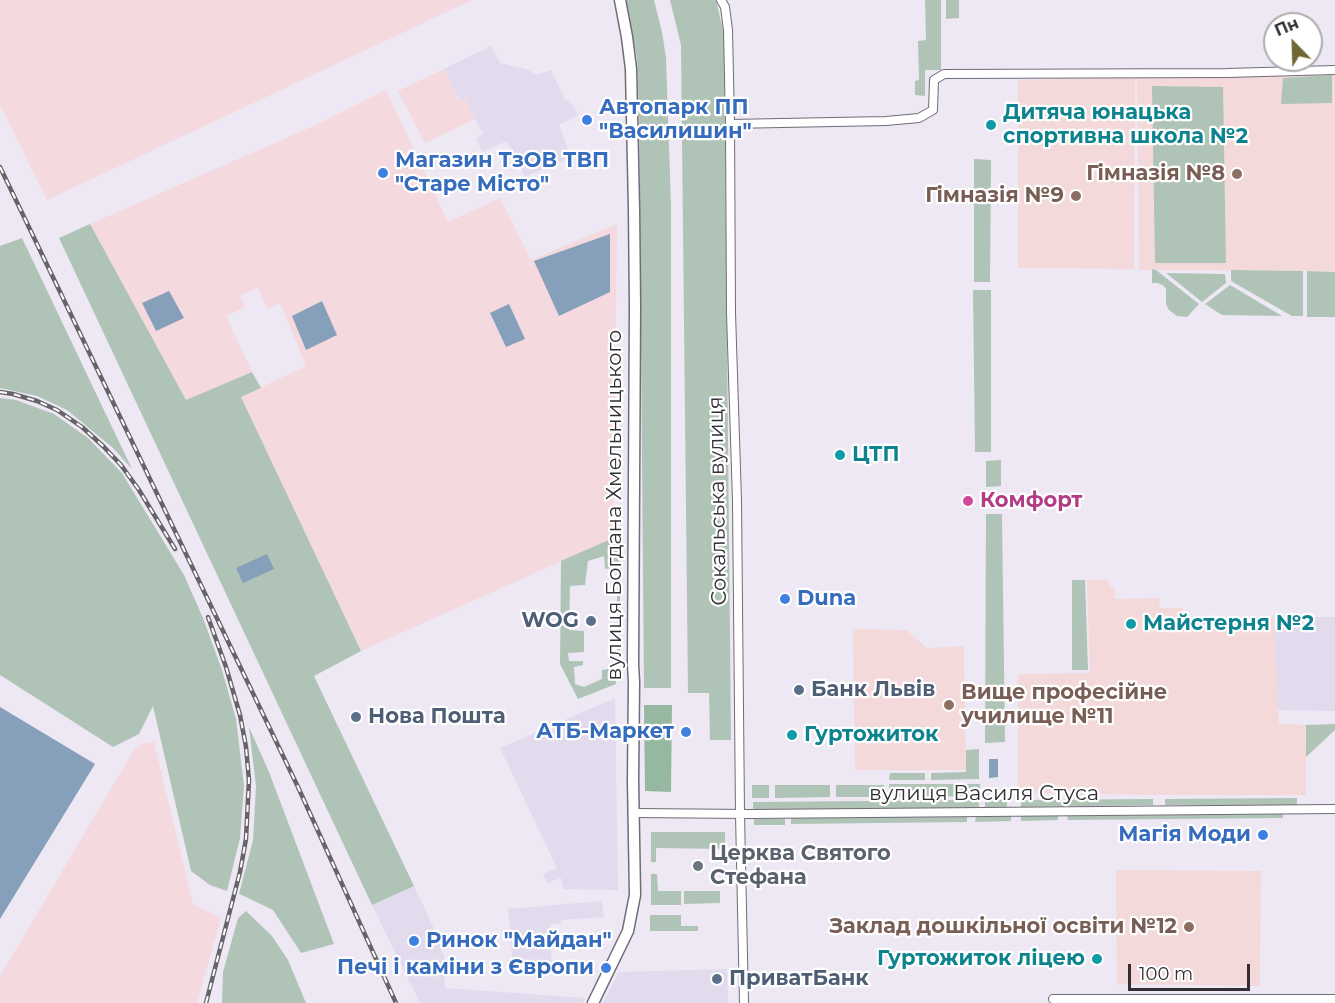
<!DOCTYPE html>
<html>
<head>
<meta charset="utf-8">
<style>
	body { margin:0 }
	#map { position:relative; width:1335px; height:1003px; overflow:hidden; background:#ede8f4; font-family:Montserrat,sans-serif }
	canvas { display:block }
	.north { position:absolute; left:1263px; top:12px; width:60px; height:60px; box-sizing:border-box; background:#fff; border:2px solid #adacad; border-radius:50%; rotate:337deg; font-size:16px; font-weight:700; line-height:24px; text-align:center; color:#312f33 }
	.north::after { content:''; display:block; margin:auto; width:21px; height:27px; background:#716734; clip-path:polygon(50% 0,100% 100%,50% 72%,0 100%) }
	.scale { position:absolute; left:1128px; top:964px; width:122px; height:27px; box-sizing:border-box; border:3px solid #312f33; border-top:0; padding-left:8px; font-size:18px; line-height:21px; white-space:nowrap; color:#312f33; -webkit-text-stroke:4px #fff; paint-order:stroke }
</style>
</head>
<body>
<div id="map">
<canvas width="1335" height="1003"></canvas>
<div class="north">Пн</div>
<div class="scale">100 m</div>
</div>
<script>
const ctx = document.querySelector('canvas').getContext('2d');
ctx.lineJoin = 'round';
function paint(path, color) { ctx.fillStyle = color; ctx.fill(path, 'evenodd'); }
const shape = rows => new Path2D(rows.map(r => 'M' + r).join(''));
function stroke(path, color, width, dash) { ctx.strokeStyle = color; ctx.lineWidth = width; ctx.lineCap = dash ? 'butt' : 'round'; ctx.setLineDash(dash || []); ctx.stroke(path); }
function drawText(font, color, halo, rows, align = 'center') {
  ctx.font = font + ' Montserrat,sans-serif'; ctx.lineWidth = 4.5; ctx.setLineDash([]); ctx.textBaseline = 'middle'; ctx.strokeStyle = halo; ctx.fillStyle = color; for (const [text, x, y, turn = 0] of rows) {
    ctx.save(); ctx.translate(x, y); ctx.rotate((+turn || 0) * Math.PI / 180); ctx.textAlign = isNaN(turn) ? turn : align; if (halo) ctx.strokeText(text, 0, 0); ctx.fillText(text, 0, 0); ctx.restore();
  }
}
const built = shape([
	[491,46,500,63,526,69,537,75,551,70,565,100,570,101,578,115,559,125,571,157,525,177,507,141,482,152,476,138,483,134,465,99,460,100,444,69],
	[1274,617,1335,617,1335,711,1278,710],
	[615,698,618,890,564,889,561,878,547,883,543,874,557,868,500,748],
	[414,886,432,924,444,956,445,988,585,998,583,1003,420,1003,372,905],
	[602,901,604,917,561,920,561,923,549,925,552,965,528,968,528,963,513,964,508,909],
	[727,969,728,1003,603,1003,619,972]
]);
const industrial = shape([
	[0,0,472,0,47,200,0,105],
	[444,69,459,100,465,98,475,119,425,143,398,91],
	[386,90,448,222,500,198,531,260,617,224,613,538,361,651,241,397,306,366,280,303,267,309,258,288,240,296,245,307,226,316,252,372,186,401,90,224,318,124],
	[154,742,193,904,221,918,197,1003,0,1003,0,976,134,750,143,743]
]);
const education = shape([
	[1335,75,1335,271,1139,270,1137,78],
	[1135,77,1134,269,1018,268,1018,80],
	[1087,580,1107,580,1110,587,1114,587,1115,599,1159,598,1160,608,1183,608,1183,617,1274,617,1279,724,1306,725,1306,795,1167,795,1018,793,1018,674,1090,673],
	[853,629,906,630,927,648,964,646,966,770,855,770],
	[1116,870,1261,871,1260,986,1117,984]
]);
const green = shape([
	[625,0,654,0,662,32,666,58,671,206,671,688,644,688,639,113,637,59,629,16],
	[670,0,716,0,724,34,731,740,710,740,709,693,688,693,681,45],
	[925,0,941,0,941,70,925,70,925,96,915,95,915,81,919,80,918,41,926,40],
	[946,0,959,0,959,18,946,19],
	[1332,75,1332,103,1281,104,1283,78],
	[1152,86,1223,87,1226,263,1155,263],
	[974,159,991,160,990,282,974,282],
	[90,224,186,400,252,372,261,388,241,397,361,651,314,676,414,886,372,905,59,238],
	[22,238,132,469,113,448,67,410,37,396,0,388,0,246],
	[1152,269,1156,270,1199,304,1187,317,1177,316,1169,310,1166,304,1166,289,1164,286,1158,283,1152,283],
	[1231,270,1303,271,1303,316,1292,316,1231,281],
	[1307,271,1335,272,1335,317,1307,317],
	[1166,273,1225,274,1226,283,1202,302],
	[1230,285,1282,316,1222,315,1205,304],
	[973,290,991,290,991,452,975,452],
	[0,398,16,400,54,414,88,438,122,473,184,575,203,618,222,670,236,719,244,786,240,838,227,891,210,885,191,871,153,706,139,734,113,747,0,675],
	[1001,460,1001,486,986,487,986,461],
	[986,514,1002,514,1005,742,985,743],
	[619,537,619,567,605,569,604,556,588,561,585,585,570,586,569,630,584,631,584,652,568,653,569,661,583,661,583,665,574,667,575,684,584,687,602,679,602,670,615,668,616,684,578,699,560,664,561,561,613,538],
	[1072,580,1085,580,1088,670,1072,670],
	[617,582,620,582,620,657,617,657],
	[1335,724,1335,730,1306,757,1306,725],
	[249,727,269,772,334,944,301,953,273,910,246,897,239,894,253,840,256,786],
	[979,749,979,779,931,780,931,773,966,772,966,750],
	[890,773,925,773,925,780,889,780],
	[889,784,980,784,980,796,889,797],
	[752,785,769,785,769,798,752,798],
	[775,785,830,785,830,797,775,798],
	[836,785,884,785,883,797,836,797],
	[1297,798,1297,805,1165,805,1165,799],
	[1153,799,1153,805,1021,807,1021,800],
	[979,800,979,808,753,811,753,802],
	[985,800,1007,800,1007,808,985,808],
	[1283,814,1283,818,1068,820,1067,816],
	[967,815,967,822,791,824,791,816],
	[976,815,1011,815,1011,821,975,822],
	[1021,815,1058,815,1058,820,1021,821],
	[754,819,785,819,785,825,754,825],
	[651,832,725,832,725,849,656,848,656,862,651,862],
	[651,874,657,874,658,891,681,891,681,905,651,905],
	[684,891,720,891,720,903,684,904],
	[246,911,272,936,288,960,306,1003,222,1003,223,972,238,918],
	[650,915,681,915,681,926,698,926,698,931,650,931]
]);
const forest = shape([
	[644,705,672,705,671,792,645,791]
]);
const water = shape([
	[610,234,610,292,559,316,534,261],
	[169,291,184,318,156,331,142,303],
	[322,301,337,335,306,350,292,316],
	[509,304,525,339,506,347,490,313],
	[267,554,274,569,243,583,236,568],
	[0,707,95,764,0,919],
	[989,759,998,759,998,777,989,778]
]);
const street = shape([
	[721,0,725,7,728,30,730,124,731,313,737,501,740,814,744,1003],
	[730,124,886,121,919,118,933,110,934,80,944,74,1227,73,1335,70],
	[634,813,750,814,1335,809],
	[1053,999,1335,999]
]);
const secondary = shape([
	[593,1003,628,931,635,895,633,781,634,682,633,664,635,306,634,209,631,69,627,37,620,0]
]);
const rail = shape([
	[0,167,298,787,396,1003],
	[0,392,13,394,37,401,57,410,82,427,103,446,121,465,139,490,175,549],
	[206,1003,240,872,246,839,249,780,246,747,240,715,226,667,208,617]
]);
const markers = [
	[587,120,6,"#3f7fe0"],
	[991,125,6,"#0f9aa8"],
	[383,173,6,"#3f7fe0"],
	[1237,174,6,"#8d6e63"],
	[1076,196,6,"#8d6e63"],
	[840,455,6,"#0f9aa8"],
	[968,501,6,"#d1479c"],
	[785,599,6,"#3f7fe0"],
	[591,621,6,"#5c6f8a"],
	[1131,624,6,"#0f9aa8"],
	[799,690,6,"#5c6f8a"],
	[949,705,6,"#8d6e63"],
	[356,717,6,"#5c6f8a"],
	[686,732,6,"#3f7fe0"],
	[792,735,6,"#0f9aa8"],
	[1263,835,6,"#3f7fe0"],
	[698,866,6,"#6b7280"],
	[1189,927,6,"#8d6e63"],
	[414,941,6,"#3f7fe0"],
	[1097,959,6,"#0f9aa8"],
	[606,968,6,"#3f7fe0"],
	[717,979,6,"#5c6f8a"]
];
const shopNames = [
	["Автопарк ПП",599,108],
	["\"Василишин\"",599,132],
	["Магазин ТзОВ ТВП",395,161],
	["\"Старе Місто\"",395,185],
	["Duna",797,599],
	["АТБ-Маркет",674,732,"right"],
	["Магія Моди",1251,835,"right"],
	["Ринок \"Майдан\"",426,941],
	["Печі і каміни з Європи",594,968,"right"]
];
const cultureNames = [
	["Дитяча юнацька",1003,113],
	["спортивна школа №2",1003,137],
	["ЦТП",852,455],
	["Майстерня №2",1143,624],
	["Гуртожиток",804,735],
	["Гуртожиток ліцею",1085,959,"right"]
];
const educationNames = [
	["Гімназія №8",1225,174],
	["Гімназія №9",1064,196],
	["Вище професійне",961,693,"left"],
	["училище №11",961,717,"left"],
	["Заклад дошкільної освіти №12",1177,927]
];
const streetNames = [
	["Сокальська вулиця",718,501,-91],
	["вулиця Богдана Хмельницького",615,505,-90],
	["вулиця Василя Стуса",984,794]
];
const hotelNames = [
	["Комфорт",980,501]
];
const serviceNames = [
	["WOG",579,621,"right"],
	["Банк Львів",811,690],
	["Нова Пошта",368,717],
	["ПриватБанк",729,979]
];
const worshipNames = [
	["Церква Святого",710,854],
	["Стефана",710,878]
];
paint(built, '#e2daed');
paint(industrial, '#f4d9de');
paint(education, '#f4d9db');
paint(green, '#afc4b6');
paint(forest, '#96b8a1');
paint(water, '#869fba');
stroke(street, '#716c77', 10);
stroke(secondary, '#716c77', 13);
stroke(street, '#fff', 8);
stroke(secondary, '#fff', 10);
stroke(rail, '#666369', 4.5);
stroke(rail, '#fff', 2, [7]);
for (const [x, y, r, color] of markers) { const dot = new Path2D(); dot.arc(x, y, r, 0, 2 * Math.PI); ctx.fillStyle = color; ctx.fill(dot); stroke(dot, '#fff', 2); }
drawText('bold 21px', '#366cbe', '#fff', shopNames, 'left');
drawText('bold 21px', '#0d838f', '#fff', cultureNames, 'left');
drawText('bold 21px', '#785e54', '#fff', educationNames, 'right');
drawText('21px', '#312f33', '#fff', streetNames);
drawText('bold 21px', '#b23c85', '#fff', hotelNames, 'left');
drawText('bold 21px', '#4e5e75', '#fff', serviceNames, 'left');
drawText('bold 21px', '#5b616d', '#fff', worshipNames, 'left');
</script>
</body>
</html>
